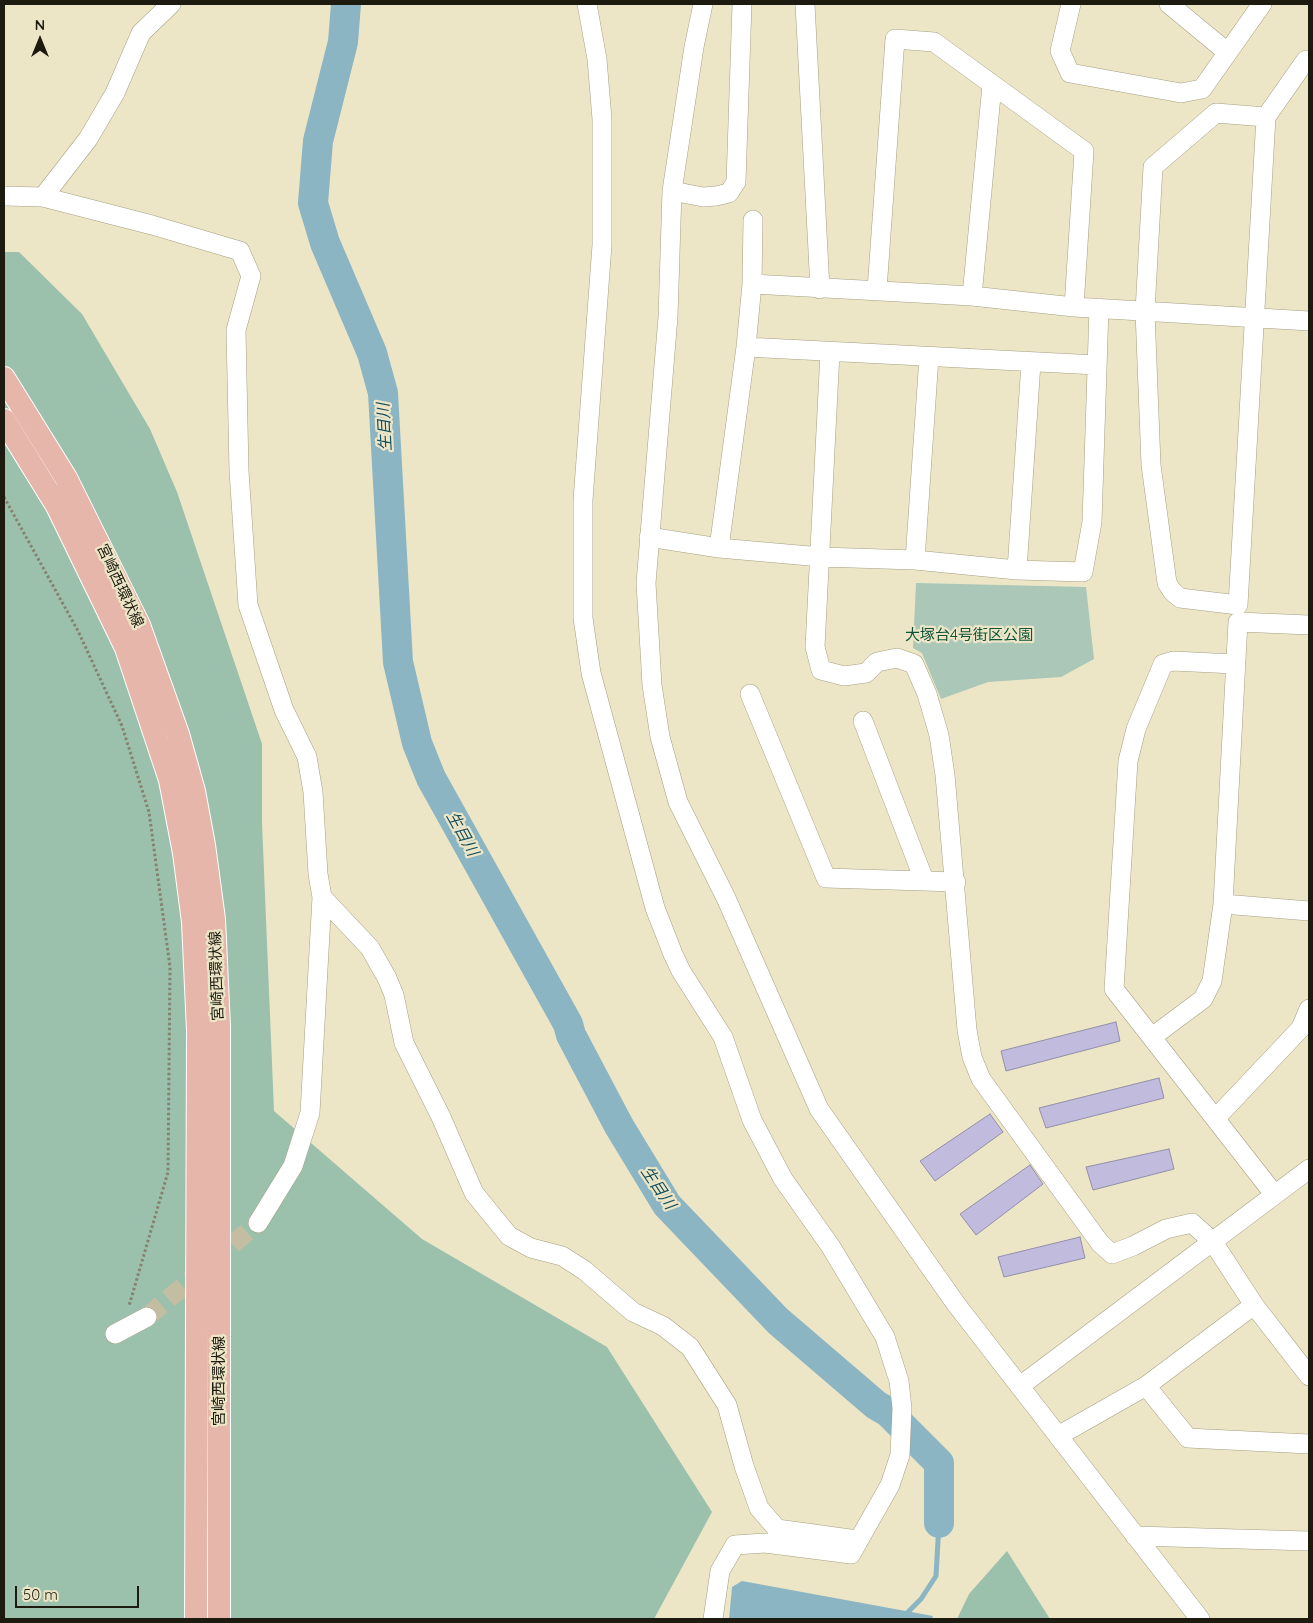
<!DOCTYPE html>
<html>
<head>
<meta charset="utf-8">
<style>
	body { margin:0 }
	#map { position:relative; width:1313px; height:1623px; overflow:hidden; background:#ece6c7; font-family:Quicksand,sans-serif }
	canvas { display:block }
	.frame { position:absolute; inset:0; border:5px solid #1d1b10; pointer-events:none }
	.north { position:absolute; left:15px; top:15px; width:50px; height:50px; -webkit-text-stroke:4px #ece6c7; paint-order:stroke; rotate:0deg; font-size:14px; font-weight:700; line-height:20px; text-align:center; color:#1d1b10 }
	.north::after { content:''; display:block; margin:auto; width:18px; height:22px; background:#1d1b10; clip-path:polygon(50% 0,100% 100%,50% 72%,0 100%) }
	.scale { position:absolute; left:15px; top:1586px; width:124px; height:22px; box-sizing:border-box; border:2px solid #1d1b10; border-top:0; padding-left:6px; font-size:15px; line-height:18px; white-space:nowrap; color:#1d1b10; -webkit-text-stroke:4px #ece6c7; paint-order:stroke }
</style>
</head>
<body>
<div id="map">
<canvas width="1313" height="1623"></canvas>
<div class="frame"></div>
<div class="north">N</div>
<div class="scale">50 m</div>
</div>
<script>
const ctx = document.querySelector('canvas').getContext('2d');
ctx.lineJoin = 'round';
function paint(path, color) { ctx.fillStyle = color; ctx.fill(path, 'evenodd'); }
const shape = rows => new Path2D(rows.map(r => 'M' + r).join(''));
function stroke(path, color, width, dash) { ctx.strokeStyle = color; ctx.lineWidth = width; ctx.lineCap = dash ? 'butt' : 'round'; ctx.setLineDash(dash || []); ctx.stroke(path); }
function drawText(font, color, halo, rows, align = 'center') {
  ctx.font = font + ' Quicksand,"Noto Sans JP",sans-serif'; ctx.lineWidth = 4.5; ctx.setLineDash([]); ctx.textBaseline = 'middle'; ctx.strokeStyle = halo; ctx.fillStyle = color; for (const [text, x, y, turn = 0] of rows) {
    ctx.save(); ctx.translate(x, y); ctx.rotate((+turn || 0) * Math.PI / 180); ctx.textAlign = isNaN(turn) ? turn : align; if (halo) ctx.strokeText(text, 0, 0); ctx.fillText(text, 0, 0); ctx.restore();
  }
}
const green = shape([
	[916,583,1086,587,1094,659,1061,677,988,682,941,699,922,653,913,648]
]);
const forest = shape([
	[4,252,19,252,82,314,150,429,177,492,262,744,262,823,274,1111,422,1239,607,1347,712,1512,654,1619,4,1619],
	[1007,1551,1050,1619,957,1619,969,1594]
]);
const water = shape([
	[742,1581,933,1616,932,1619,729,1619,732,1587]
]);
const stream = shape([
	[901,1619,921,1599,936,1576,939,1523]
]);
const river = shape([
	[346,4,343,42,318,141,313,203,325,243,372,353,383,393,398,662,417,743,431,778,568,1024,571,1035,619,1126,667,1205,778,1321,876,1405,888,1412,939,1463,939,1523]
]);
const building = shape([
	[1116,1022,1120,1041,1006,1071,1001,1051,1116,1022],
	[1159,1078,1164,1098,1046,1128,1039,1108,1159,1078],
	[990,1114,1003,1132,935,1181,920,1161,990,1114],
	[1169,1149,1174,1169,1093,1190,1086,1167,1169,1149],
	[1030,1165,1043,1184,976,1235,960,1214,1030,1165],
	[1080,1237,1085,1258,1004,1277,998,1257,1080,1237]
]);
const minorTunnel = shape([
	[147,1317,258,1223]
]);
const path = shape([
	[4,497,78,631,122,726,149,812,170,967,168,1172,129,1306]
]);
const minor = shape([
	[587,4,597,59,602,119,602,245,583,500,583,618,591,673,655,908,673,954,681,971,723,1037,752,1120,783,1179,831,1247,885,1337,899,1381,902,1408,900,1455,890,1485,851,1554,765,1543,735,1545,720,1571,713,1619],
	[703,4,694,47,672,191,668,317,646,583,652,685,660,737,678,802,726,898,819,1109,956,1304,1200,1619],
	[805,4,820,289],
	[1071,4,1060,51,1070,73,1181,93,1202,89,1262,4],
	[1169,4,1227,52],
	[1266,117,1216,113,1153,167,1145,311,1151,465,1167,583,1172,591,1180,598,1238,605,1266,117,1306,60,1309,62],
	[672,191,703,197,716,196,729,193,736,182,742,4],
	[4,196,43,197,152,225,240,251,251,276,236,330,239,471,248,605,284,710,307,757,313,792,318,874,322,897,310,1113,293,1166,258,1223],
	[43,197,88,139,115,93,141,33,171,4],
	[752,284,753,220],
	[877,290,895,39,934,42,1084,151,1074,307],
	[972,296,992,85],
	[746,347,1097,365],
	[830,352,815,647,821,670,844,676,866,673,877,662,897,658,914,664,927,694,939,735,945,775,967,1030,972,1057,981,1079,1100,1243,1112,1254,1133,1246,1166,1229,1192,1223,1213,1242,1254,1305,1309,1376],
	[649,537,719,548,821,557,915,560,1017,570,1083,572,1092,522,1099,308],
	[719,548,746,347,752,284,972,296,1074,307,1309,321],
	[915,560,929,357],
	[1017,570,1031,363],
	[1234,664,1173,661,1163,664,1136,729,1128,761,1114,989,1274,1194],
	[750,694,826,878,956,882],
	[863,721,924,880],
	[322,897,370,948,387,978,394,995,404,1043,441,1117,474,1193,509,1236,531,1248,562,1256,584,1270,633,1312,663,1326,690,1347,727,1405,744,1466,759,1508,777,1529,857,1540],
	[1223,904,1309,911],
	[1152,1037,1203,999,1212,981,1223,904,1238,622,1309,625],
	[1216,1118,1301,1028,1309,1009],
	[115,1334,147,1317],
	[1020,1386,1309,1169],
	[1146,1386,1188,1438,1309,1444],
	[1058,1436,1146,1386,1254,1305],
	[1135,1536,1309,1541]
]);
const major = shape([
	[4,378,66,478,139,625,178,734,194,791,204,845,214,919,219,1026,219,1619],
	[4,420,57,506,126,648,170,780,184,853,193,922,198,1031,196,1619]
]);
const streetNames = [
	["宮崎西環状線",120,586,65],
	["宮崎西環状線",217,976,-92],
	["宮崎西環状線",219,1381,-90]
];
const parkNames = [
	["大塚台4号街区公園",969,635]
];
const waterNames = [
	["生目川",385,427,-93],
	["生目川",462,834,61],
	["生目川",658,1188,56]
];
paint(green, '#aac7b8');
paint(forest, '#9bc1ad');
paint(water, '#8bb5c3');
stroke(stream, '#8bb5c3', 5);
stroke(river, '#8bb5c3', 30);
paint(building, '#c1bbde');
stroke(building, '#928ea9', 1);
stroke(minorTunnel, '#c3bda2', 19, [19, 9]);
stroke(minor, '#a59f82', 20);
stroke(major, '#fff', 24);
stroke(path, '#85816c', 3, [2.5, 2.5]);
stroke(minor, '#fff', 19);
stroke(major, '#e7b6ab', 22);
drawText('15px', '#1d1b10', '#ece6c7', streetNames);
drawText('15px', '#0e5339', '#ece6c7', parkNames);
drawText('italic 16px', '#144f5e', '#ece6c7', waterNames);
</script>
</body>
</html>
